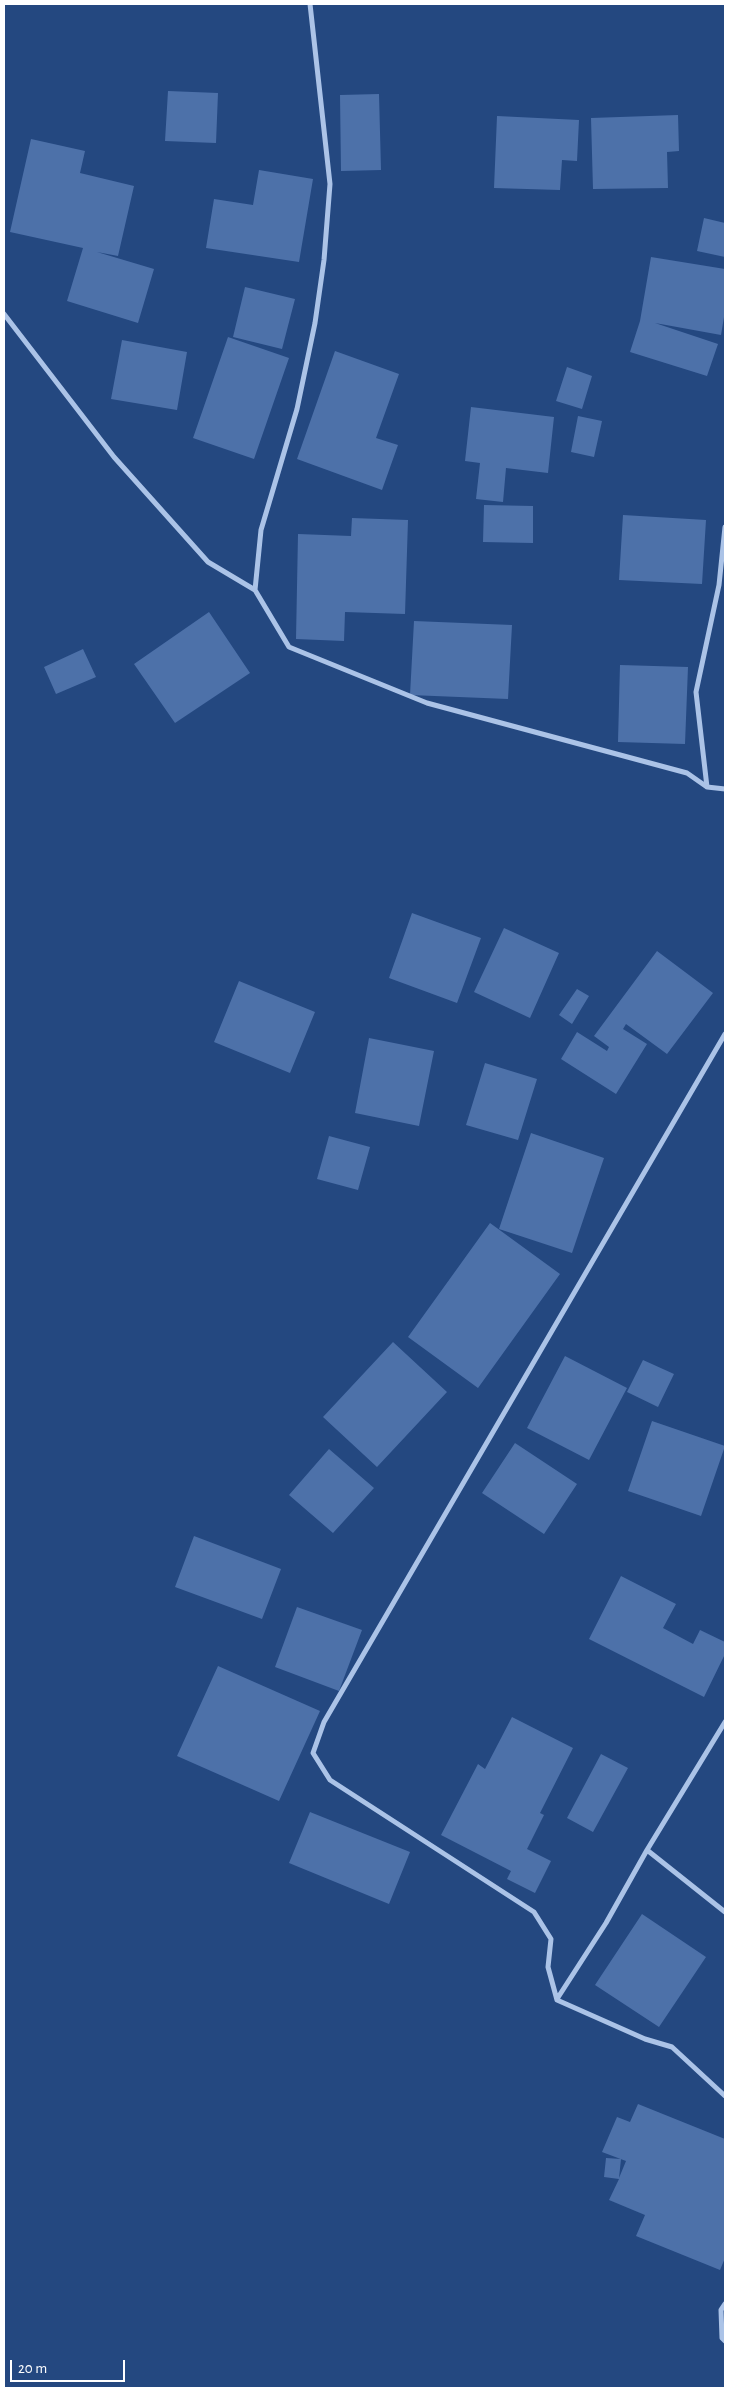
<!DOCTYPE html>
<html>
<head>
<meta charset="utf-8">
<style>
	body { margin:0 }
	#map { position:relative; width:729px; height:2392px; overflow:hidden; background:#244880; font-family:"Alegreya Sans",sans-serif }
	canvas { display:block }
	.frame { position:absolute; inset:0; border:5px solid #fff; pointer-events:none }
	.scale { position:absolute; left:10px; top:2360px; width:115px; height:22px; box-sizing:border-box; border:2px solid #fff; border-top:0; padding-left:6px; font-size:15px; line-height:18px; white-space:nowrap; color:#fff; -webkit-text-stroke:4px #244880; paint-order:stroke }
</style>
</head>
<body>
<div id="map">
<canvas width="729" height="2392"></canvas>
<div class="frame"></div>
<div class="scale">20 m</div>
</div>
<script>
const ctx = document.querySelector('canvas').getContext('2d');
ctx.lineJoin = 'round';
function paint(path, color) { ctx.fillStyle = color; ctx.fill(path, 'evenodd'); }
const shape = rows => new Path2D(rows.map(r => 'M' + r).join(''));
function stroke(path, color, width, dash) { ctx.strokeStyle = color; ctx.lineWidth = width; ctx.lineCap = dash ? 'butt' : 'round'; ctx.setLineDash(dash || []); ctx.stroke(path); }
const building = shape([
	[168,91,218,93,216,143,165,141],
	[379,94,381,170,341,171,340,95],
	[678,115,679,151,667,152,668,188,593,189,591,118],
	[497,116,579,120,577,161,562,160,560,190,494,188],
	[31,139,85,151,80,173,134,186,118,256,97,252,154,269,138,323,67,301,83,248,10,232],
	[259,170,313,179,299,262,206,248,214,199,253,205],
	[704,218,725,223,725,257,697,251],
	[651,257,725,269,725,311,721,335,655,323,718,344,707,376,630,352,640,321],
	[245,287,295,299,282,349,233,337],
	[228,337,289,358,254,459,193,438],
	[122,340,187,352,177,410,111,399],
	[335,351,399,374,376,438,398,445,382,490,297,459],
	[567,367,592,376,582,409,556,401],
	[471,407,554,417,548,473,506,468,503,502,476,499,480,463,465,461],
	[578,416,602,421,594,457,571,452],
	[484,505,533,506,533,543,483,542],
	[623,515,706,520,702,584,619,580],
	[352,518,408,520,405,614,345,612,344,641,296,639,298,534,351,536],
	[209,612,250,673,175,723,134,664],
	[414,621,512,625,508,699,410,695],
	[83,649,96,677,56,694,44,667],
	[620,665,688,667,685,744,618,742],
	[412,913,481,938,457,1003,389,978],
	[504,928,559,953,530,1018,474,992],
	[657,951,713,993,667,1054,626,1024,623,1029,647,1044,616,1094,561,1059,577,1032,607,1051,609,1047,594,1036],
	[239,981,315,1012,290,1073,214,1042],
	[577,989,589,996,572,1024,559,1015],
	[369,1038,434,1051,419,1126,355,1113],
	[485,1063,537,1079,518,1140,466,1125],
	[531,1133,604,1158,572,1253,499,1229],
	[329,1136,370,1147,358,1190,317,1179],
	[490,1223,560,1274,478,1388,408,1337],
	[393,1342,447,1392,377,1467,323,1417],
	[565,1356,627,1388,589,1460,527,1428],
	[643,1360,674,1374,658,1407,627,1392],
	[652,1421,725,1446,701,1516,628,1491],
	[515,1443,577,1484,544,1534,482,1493],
	[329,1449,374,1488,333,1533,289,1495],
	[194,1536,281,1569,262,1619,175,1587],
	[621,1576,676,1604,663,1628,693,1644,700,1630,725,1642,725,1654,704,1697,589,1639],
	[297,1607,362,1630,339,1691,275,1667],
	[218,1666,320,1711,279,1801,177,1756],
	[512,1717,573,1748,540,1813,544,1815,527,1849,551,1861,535,1893,507,1879,511,1871,441,1835,478,1764,485,1769],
	[601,1754,628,1768,593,1832,567,1818],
	[310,1812,410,1852,389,1904,289,1863],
	[642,1914,706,1957,659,2027,595,1985],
	[638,2104,725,2139,725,2258,720,2270,636,2236,645,2215,609,2200,619,2179,604,2177,606,2158,621,2159,619,2178,626,2161,602,2152,617,2117,630,2122]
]);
const minor = shape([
	[4,314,114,457,208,562,255,590,289,647,427,703,687,773,707,787,725,789],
	[255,590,261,530,297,409,315,323,324,260,330,184,310,4],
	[707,787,696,692,719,585,725,527],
	[725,1034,324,1722,313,1753,330,1780,534,1912,551,1939,548,1967,557,2000,645,2039,672,2047,725,2096],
	[647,1850,725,1912],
	[557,1999,606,1923,647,1850,725,1722],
	[725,2304,721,2310,722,2338,725,2341]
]);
paint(building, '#4d71a9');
stroke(minor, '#abc3e7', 5);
</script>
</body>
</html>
